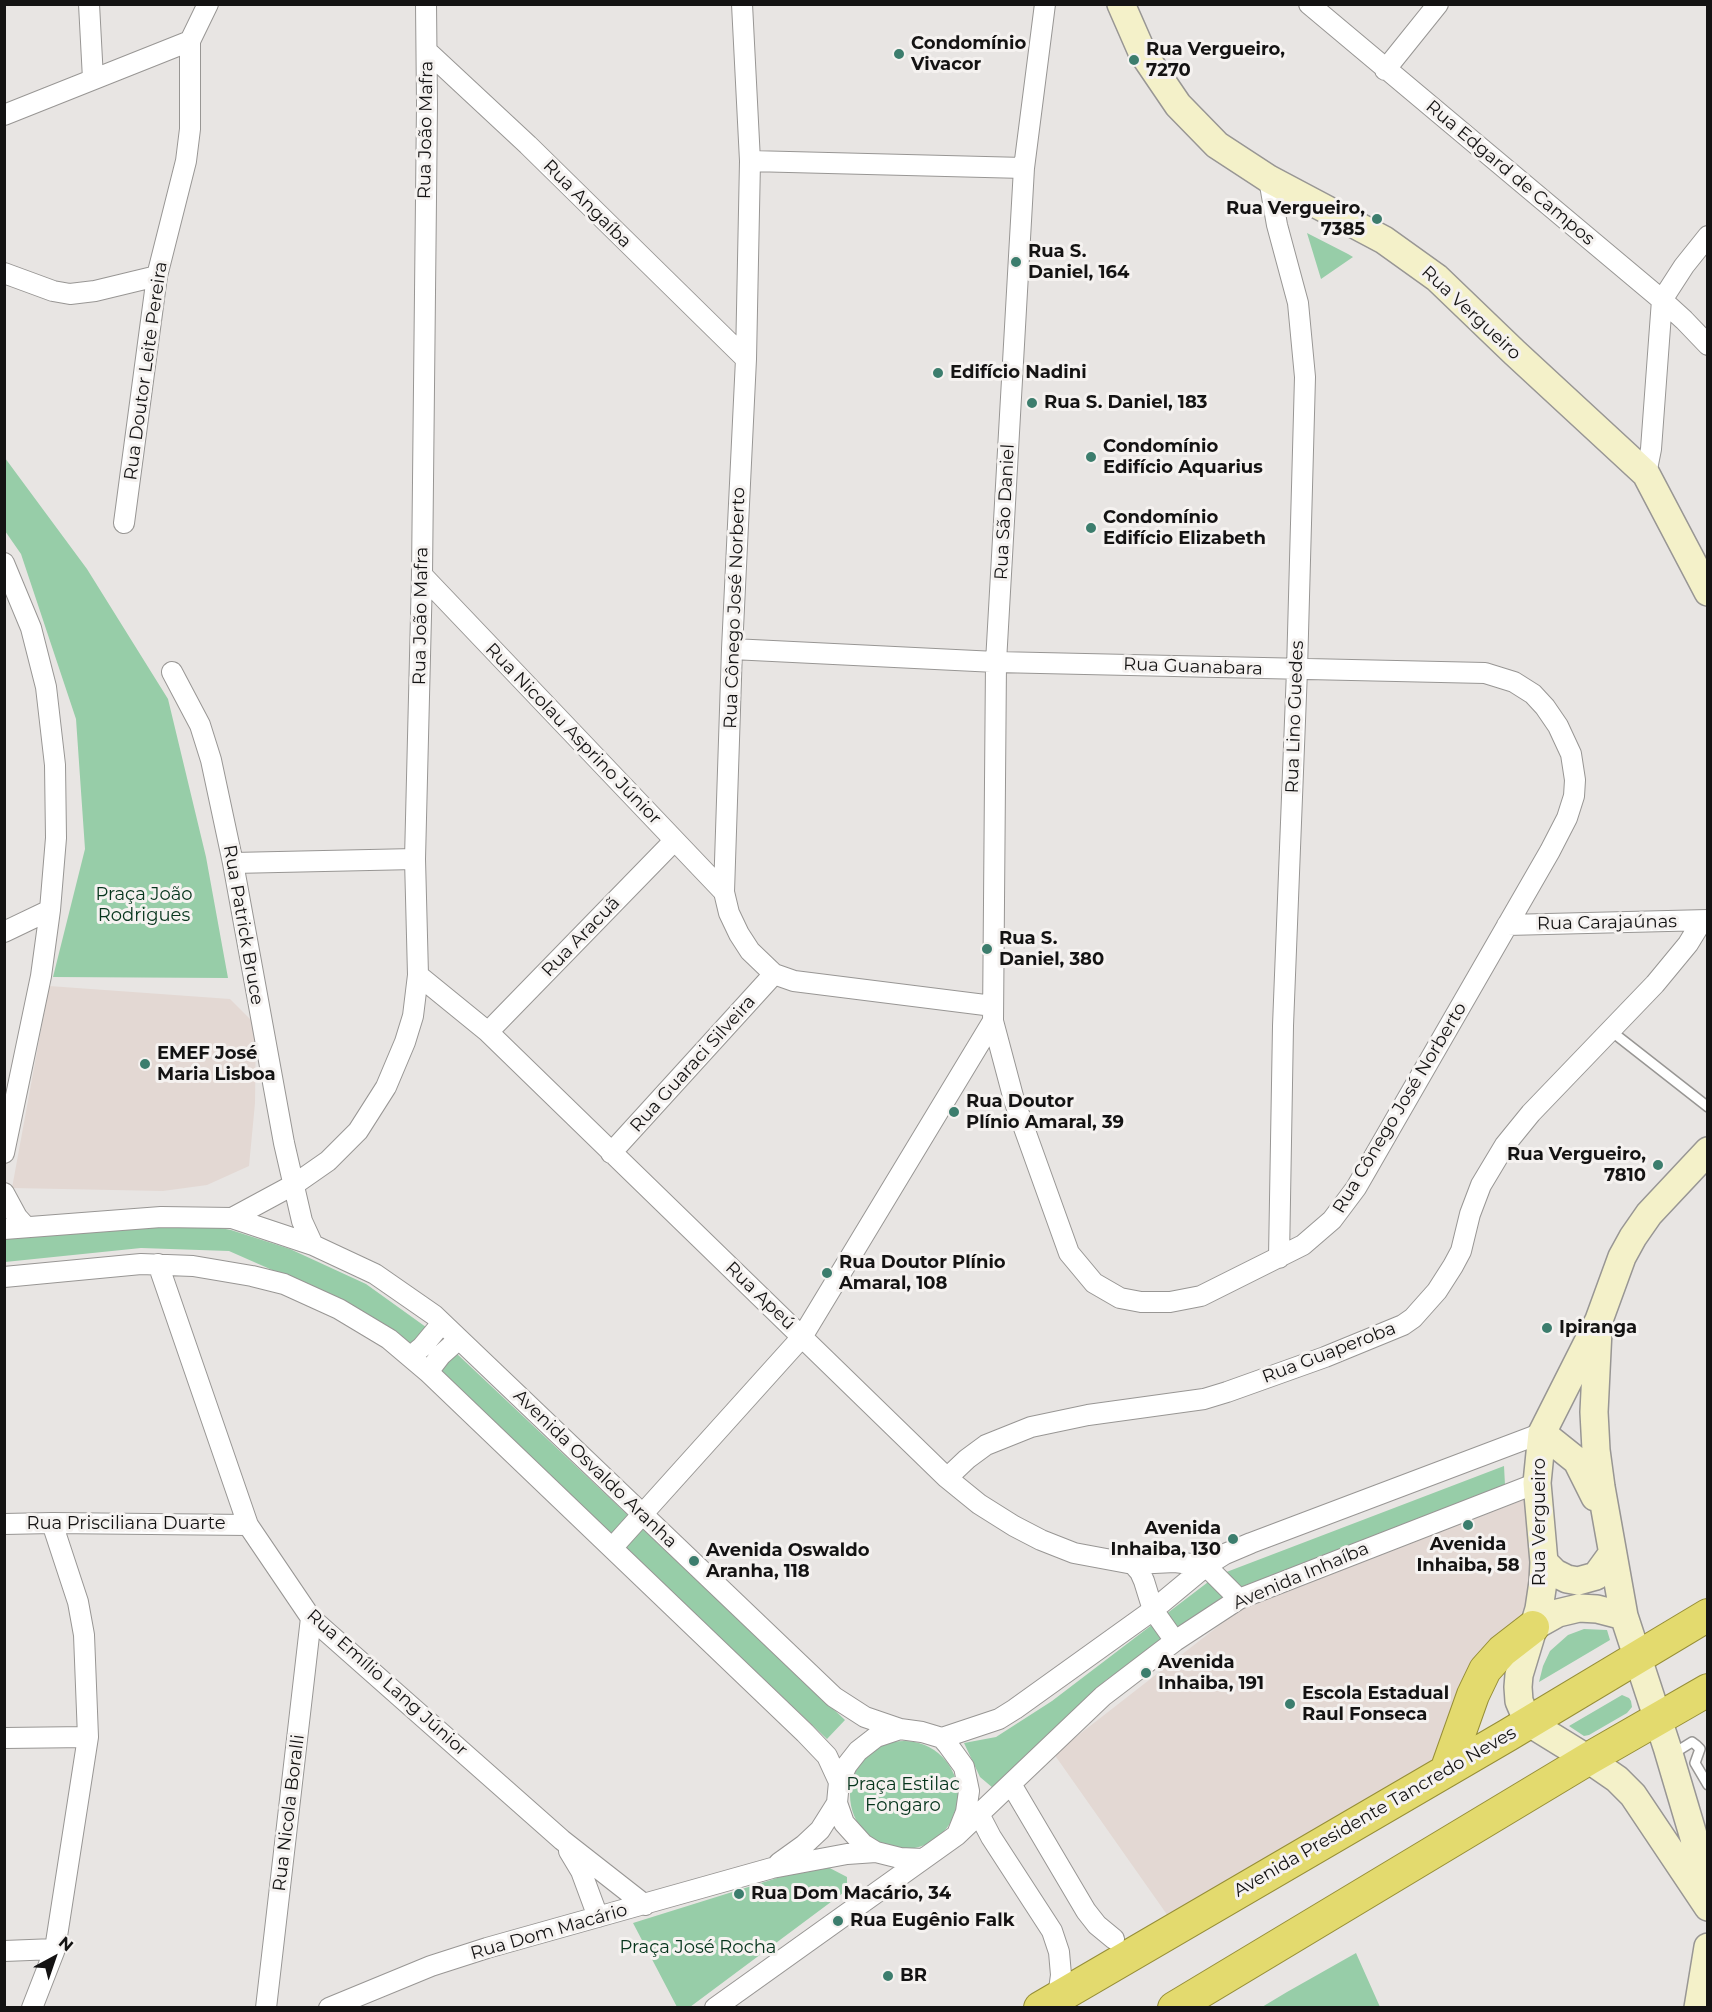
<!DOCTYPE html>
<html>
<head>
<meta charset="utf-8">
<style>
	body { margin:0 }
	#map { position:relative; width:1712px; height:2012px; overflow:hidden; background:#e8e5e3; font-family:Montserrat,sans-serif }
	canvas { display:block }
	.frame { position:absolute; inset:0; border:6px solid #141313; pointer-events:none }
	.north { position:absolute; left:24px; top:1928px; width:60px; height:60px; -webkit-text-stroke:4px #f5f2f0; paint-order:stroke; rotate:40deg; font-size:16px; font-weight:700; line-height:24px; text-align:center; color:#141313 }
	.north::after { content:''; display:block; margin:auto; width:21px; height:27px; background:#141313; clip-path:polygon(50% 0,100% 100%,50% 72%,0 100%) }
</style>
</head>
<body>
<div id="map">
<canvas width="1712" height="2012"></canvas>
<div class="frame"></div>
<div class="north">N</div>
</div>
<script>
const ctx = document.querySelector('canvas').getContext('2d');
ctx.lineJoin = 'round';
function paint(path, color) { ctx.fillStyle = color; ctx.fill(path, 'evenodd'); }
const shape = rows => new Path2D(rows.map(r => 'M' + r).join(''));
function stroke(path, color, width, dash) { ctx.strokeStyle = color; ctx.lineWidth = width; ctx.lineCap = dash ? 'butt' : 'round'; ctx.setLineDash(dash || []); ctx.stroke(path); }
function drawText(font, color, halo, rows, align = 'center') {
  ctx.font = font + ' Montserrat,sans-serif'; ctx.lineWidth = 6; ctx.setLineDash([]); ctx.textBaseline = 'middle'; ctx.strokeStyle = halo; ctx.fillStyle = color; for (const [text, x, y, turn = 0] of rows) {
    ctx.save(); ctx.translate(x, y); ctx.rotate((+turn || 0) * Math.PI / 180); ctx.textAlign = isNaN(turn) ? turn : align; if (halo) ctx.strokeText(text, 0, 0); ctx.fillText(text, 0, 0); ctx.restore();
  }
}
const built = shape([
	[49,986,230,999,256,1025,255,1103,249,1166,207,1185,163,1191,12,1188],
	[1528,1498,1534,1561,1529,1614,1438,1761,1168,1916,1054,1754,1239,1610]
]);
const green = shape([
	[1307,233,1348,254,1353,257,1321,279],
	[5,458,87,569,168,699,206,857,228,978,53,977,85,849,76,719,21,554,5,531],
	[183,1221,231,1230,290,1249,366,1284,437,1335,845,1720,827,1739,420,1353,394,1332,354,1306,229,1251,141,1248,5,1262,5,1236],
	[1504,1466,1505,1485,1244,1586,1106,1680,993,1788,980,1777,964,1743,996,1737,1052,1701,1216,1576],
	[1584,1629,1607,1630,1610,1640,1539,1682,1543,1666,1550,1651,1568,1635],
	[1622,1695,1629,1698,1631,1701,1632,1707,1627,1713,1589,1735,1584,1736,1569,1726],
	'850 1795a54 54 0 1 1 108 0a54 54 0 1 1-108 0Z',
	[822,1864,847,1877,847,1890,690,2007,677,2007,633,1923],
	[1356,1953,1380,2007,1262,2007,1287,1992]
]);
const service = shape([
	[1611,1031,1708,1107],
	[1671,1755,1692,1742,1696,1745,1700,1749,1695,1763,1708,1785]
]);
const minor = shape([
	[89,4,93,79],
	[742,4,750,161,746,359,732,649,724,892,729,913,739,934,750,951,774,974,794,981,993,1006],
	[1309,4,1662,300,1684,320,1708,345],
	[427,51,528,145,746,359],
	[1385,70,1438,4],
	[4,115,190,41,208,4],
	[750,161,1024,168],
	[1269,179,1277,225,1298,303,1305,377,1297,670,1283,1026,1279,1258],
	[4,273,53,291,70,294,95,291,157,276],
	[1646,474,1651,449,1662,300,1684,266,1708,236],
	[124,523,157,276,186,161,190,129,190,41],
	[4,563,31,628,46,687,55,765,56,838,50,910,41,976,4,1153],
	[422,575,724,892],
	[732,649,996,662,1485,673,1514,682,1533,694,1545,707,1558,726,1571,754,1575,780,1574,796,1567,818,1550,851,1356,1188,1332,1220,1303,1245,1201,1296,1170,1302,1141,1302,1120,1298,1094,1283,1069,1253,1014,1100,993,1021,996,662,1024,168,1045,4],
	[172,672,200,725,211,760,233,863,284,1143,302,1221,313,1245],
	[233,863,415,859],
	[1507,925,1708,920],
	[4,932,50,910],
	[418,975,488,1032,947,1478,979,1504,1014,1526,1041,1540,1074,1553,1133,1564,1175,1562,1206,1566,1239,1599],
	[488,1032,674,841],
	[611,1153,774,974],
	[4,1193,17,1217,26,1227],
	[232,1218,295,1184,328,1161,358,1131,386,1087,405,1042,413,1016,418,975,415,859,422,575,427,104,426,4],
	[4,1229,161,1217,232,1218,313,1245,375,1274,434,1315,834,1697,865,1717,900,1729],
	[158,1264,248,1525,311,1618,562,1840,645,1905],
	[4,1277,141,1264,193,1266,252,1276,284,1284,339,1309,389,1339,428,1372,805,1733,827,1756,839,1782],
	[410,1357,422,1347,442,1323],
	[428,1372,441,1355,459,1339],
	[947,1478,967,1459,986,1445,1031,1427,1088,1415,1204,1399,1227,1392,1325,1357,1403,1325,1413,1318,1437,1291,1453,1266,1461,1251,1470,1214,1481,1185,1505,1145,1531,1113,1655,984,1688,944,1702,921],
	[4,1524,52,1523,248,1525],
	[612,1548,802,1337,993,1021],
	[1133,1564,1140,1572,1144,1581,1153,1610,1175,1641],
	[4,1738,88,1737],
	[942,1738,999,1719,1015,1709,1153,1610,1206,1566,1225,1554,1251,1543,1542,1433],
	[1011,1784,1086,1911,1097,1925,1114,1939],
	[979,1814,991,1837,1052,1931,1059,1952,1061,1975,1058,1997],
	[569,1851,581,1871,598,1917],
	[923,1859,900,1858,876,1852,863,1844,844,1823,837,1803,839,1782,847,1765,858,1751,876,1737,900,1729,922,1732,942,1738,948,1745,964,1767,969,1791,966,1812,958,1832],
	[779,1863,804,1845,820,1830,837,1803],
	[4,1951,55,1949],
	[32,2008,55,1949,88,1737,84,1635,78,1602,52,1523],
	[266,2008,311,1618],
	[329,2008,431,1966,487,1948,772,1868,847,1854,876,1852],
	[715,2008,957,1835,1103,1696,1175,1641,1239,1599,1537,1483]
]);
const secondary = shape([
	[1121,4,1142,52,1178,105,1217,145,1269,179,1384,240,1437,278,1514,352,1646,474,1708,592],
	[1708,1151,1649,1214,1633,1237,1622,1257,1599,1320,1542,1433,1537,1483,1544,1562,1543,1582,1539,1609,1519,1675,1518,1687,1519,1701,1528,1722,1588,1759,1617,1779,1633,1795,1708,1907],
	[1598,1330,1594,1412,1596,1450,1601,1487,1624,1616,1667,1747,1694,1838,1706,1895],
	[1542,1433,1577,1461,1595,1497],
	[1544,1562,1555,1573,1567,1579,1578,1581,1596,1576,1612,1554],
	[1533,1627,1558,1613,1579,1608,1597,1609,1624,1616],
	[1698,2008,1708,1947]
]);
const trunk = shape([
	[1446,1771,1473,1695,1485,1670,1502,1651,1533,1627],
	[1040,2008,1508,1735,1708,1615],
	[1174,2008,1588,1759,1708,1690]
]);
const markers = [
	[899,54,6,"#3c7d6d"],
	[1134,60,6,"#3c7d6d"],
	[1377,219,6,"#3c7d6d"],
	[1016,262,6,"#3c7d6d"],
	[938,373,6,"#3c7d6d"],
	[1032,403,6,"#3c7d6d"],
	[1091,457,6,"#3c7d6d"],
	[1091,528,6,"#3c7d6d"],
	[987,949,6,"#3c7d6d"],
	[145,1064,6,"#3c7d6d"],
	[954,1112,6,"#3c7d6d"],
	[1658,1165,6,"#3c7d6d"],
	[827,1273,6,"#3c7d6d"],
	[1547,1328,6,"#3c7d6d"],
	[1468,1525,6,"#3c7d6d"],
	[1233,1539,6,"#3c7d6d"],
	[694,1561,6,"#3c7d6d"],
	[1146,1673,6,"#3c7d6d"],
	[1290,1704,6,"#3c7d6d"],
	[739,1894,6,"#3c7d6d"],
	[838,1921,6,"#3c7d6d"],
	[888,1976,6,"#3c7d6d"]
];
const poiNames = [
	["Condomínio",911,44],
	["Vivacor",911,65],
	["Rua Vergueiro,",1146,50],
	["7270",1146,71],
	["Rua Vergueiro,",1365,209,"right"],
	["7385",1365,230,"right"],
	["Rua S.",1028,252],
	["Daniel, 164",1028,273],
	["Edifício Nadini",950,373],
	["Rua S. Daniel, 183",1044,403],
	["Condomínio",1103,447],
	["Edifício Aquarius",1103,468],
	["Condomínio",1103,518],
	["Edifício Elizabeth",1103,539],
	["Rua S.",999,939],
	["Daniel, 380",999,960],
	["EMEF José",157,1054],
	["Maria Lisboa",157,1075],
	["Rua Doutor",966,1102],
	["Plínio Amaral, 39",966,1123],
	["Rua Vergueiro,",1646,1155,"right"],
	["7810",1646,1176,"right"],
	["Rua Doutor Plínio",839,1263],
	["Amaral, 108",839,1284],
	["Ipiranga",1559,1328],
	["Avenida",1221,1529,"right"],
	["Inhaiba, 130",1221,1550,"right"],
	["Avenida",1468,1545,"center"],
	["Inhaiba, 58",1468,1566,"center"],
	["Avenida Oswaldo",706,1551],
	["Aranha, 118",706,1572],
	["Avenida",1158,1663],
	["Inhaiba, 191",1158,1684],
	["Escola Estadual",1302,1694],
	["Raul Fonseca",1302,1715],
	["Rua Dom Macário, 34",751,1894],
	["Rua Eugênio Falk",850,1921],
	["BR",900,1976]
];
const streetNames = [
	["Rua João Mafra",426,130,-89],
	["Rua Edgard de Campos",1510,173,40],
	["Rua Angaíba",587,204,45],
	["Rua Vergueiro",1471,313,43],
	["Rua Doutor Leite Pereira",146,371,-82],
	["Rua São Daniel",1005,512,-87],
	["Rua Cônego José Norberto",735,608,-88],
	["Rua João Mafra",421,616,-89],
	["Rua Guanabara",1193,667,2],
	["Rua Lino Guedes",1295,717,-88],
	["Rua Nicolau Asprino Júnior",573,734,46],
	["Rua Carajaúnas",1607,923,-1],
	["Rua Patrick Bruce",243,925,80],
	["Rua Aracuã",581,937,-46],
	["Rua Guaraci Silveira",693,1064,-48],
	["Rua Cônego José Norberto",1400,1108,-59],
	["Rua Apeú",760,1296,44],
	["Rua Guaperoba",1329,1353,-21],
	["Avenida Osvaldo Aranha",595,1469,44],
	["Rua Vergueiro",1540,1522,-90],
	["Rua Prisciliana Duarte",126,1524],
	["Avenida Inhaíba",1301,1576,-23],
	["Rua Emílio Lang Júnior",387,1683,42],
	["Avenida Presidente Tancredo Neves",1375,1812,-30],
	["Rua Nicola Boralli",289,1813,-83],
	["Rua Dom Macário",549,1932,-16]
];
const parkNames = [
	["Praça João",144,895],
	["Rodrigues",144,916],
	["Praça Estilac",903,1785],
	["Fongaro",903,1806],
	["Praça José Rocha",698,1948]
];
paint(built, '#e3d8d3');
paint(green, '#97cda8');
stroke(service, '#989694', 12);
stroke(minor, '#989694', 22);
stroke(secondary, '#989694', 30);
stroke(trunk, '#968e37', 34);
stroke(service, '#fff', 9);
stroke(minor, '#fff', 20);
stroke(secondary, '#f4f1c9', 27);
stroke(trunk, '#e3da6e', 32);
for (const [x, y, r, color] of markers) { const dot = new Path2D(); dot.arc(x, y, r, 0, 2 * Math.PI); ctx.fillStyle = color; ctx.fill(dot); stroke(dot, '#f5f2f0', 2); }
drawText('bold 18px', '#141313', '#f5f2f0', poiNames, 'left');
drawText('18px', '#141313', '#f5f2f0', streetNames);
drawText('18px', '#06351c', '#f5f2f0', parkNames);
</script>
</body>
</html>
